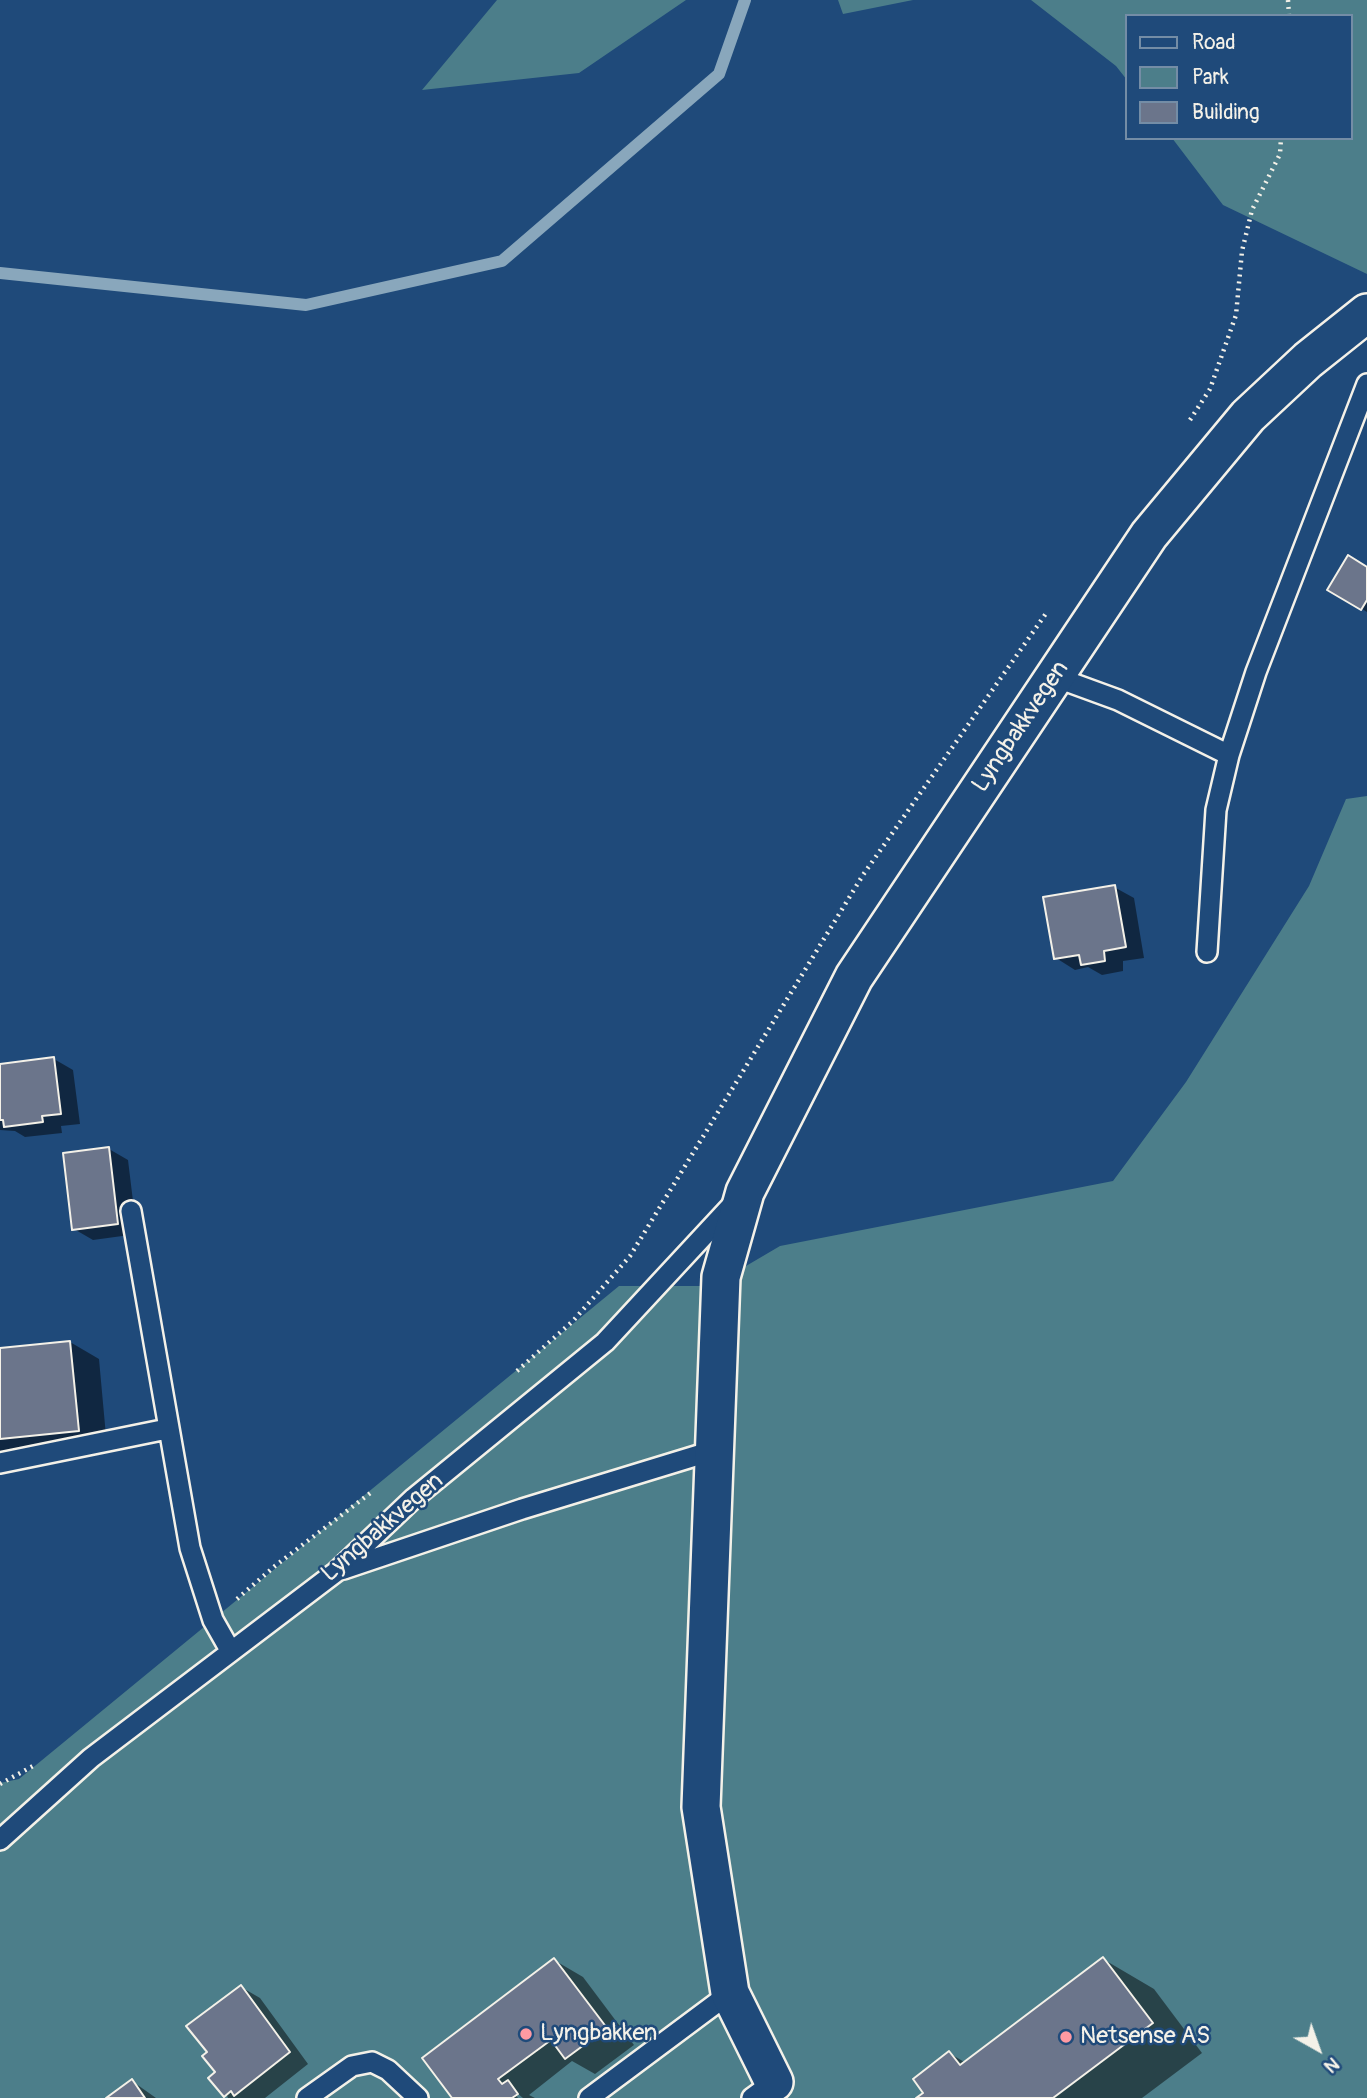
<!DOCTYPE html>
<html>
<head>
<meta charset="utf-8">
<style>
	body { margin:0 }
	#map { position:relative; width:1367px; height:2098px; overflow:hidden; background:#1f4a7a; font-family:Pangolin,sans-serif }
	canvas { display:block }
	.legend { position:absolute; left:1125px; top:14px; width:228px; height:126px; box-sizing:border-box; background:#1f4a7a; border:2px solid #748da6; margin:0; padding:9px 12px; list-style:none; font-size:21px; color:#f4f1e8 }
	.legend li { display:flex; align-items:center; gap:14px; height:35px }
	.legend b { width:35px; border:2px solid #748da6 }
	.north { position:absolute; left:1283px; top:2014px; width:70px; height:70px; -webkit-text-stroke:5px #1f4a7a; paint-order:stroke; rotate:140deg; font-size:19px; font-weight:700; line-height:28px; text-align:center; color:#f4f1e8 }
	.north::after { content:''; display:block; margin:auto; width:24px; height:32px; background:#f4f1e8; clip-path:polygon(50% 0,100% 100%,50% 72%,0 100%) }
</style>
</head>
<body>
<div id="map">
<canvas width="1367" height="2098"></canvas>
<ul class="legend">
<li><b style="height:9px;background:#1f4a7a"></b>Road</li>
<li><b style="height:19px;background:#4c7e8a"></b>Park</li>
<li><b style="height:19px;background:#6b758b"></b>Building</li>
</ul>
<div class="north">N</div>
</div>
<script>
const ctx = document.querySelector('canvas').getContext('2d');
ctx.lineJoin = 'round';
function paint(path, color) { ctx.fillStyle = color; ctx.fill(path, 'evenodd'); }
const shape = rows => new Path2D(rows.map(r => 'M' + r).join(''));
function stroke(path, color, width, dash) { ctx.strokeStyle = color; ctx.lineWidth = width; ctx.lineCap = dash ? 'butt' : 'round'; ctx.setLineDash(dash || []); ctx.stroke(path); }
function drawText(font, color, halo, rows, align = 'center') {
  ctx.font = font + ' Pangolin,sans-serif'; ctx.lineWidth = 5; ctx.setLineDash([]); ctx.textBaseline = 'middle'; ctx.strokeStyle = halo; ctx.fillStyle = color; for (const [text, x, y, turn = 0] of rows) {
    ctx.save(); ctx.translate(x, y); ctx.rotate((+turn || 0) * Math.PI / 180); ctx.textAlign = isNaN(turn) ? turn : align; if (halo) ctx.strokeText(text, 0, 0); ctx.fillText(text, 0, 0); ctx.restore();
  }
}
const green = shape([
	[497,0,686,0,579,73,422,90],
	[838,0,913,0,843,14],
	[1031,0,1367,0,1367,274,1223,205,1172,138,1351,138,1351,16,1127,16,1127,80,1116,66],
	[1367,796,1367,2098,0,2098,0,1783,19,1779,619,1286,712,1286,780,1246,1113,1181,1186,1082,1309,886,1346,799]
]);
const shadow = shape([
	[1367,569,1367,612,1329,589],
	[1114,887,1134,898,1144,958,1123,961,1123,971,1102,975,1088,967,1075,970,1056,958],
	[54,1059,73,1070,80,1124,61,1126,62,1133,25,1137,15,1131,0,1130,0,1066],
	[109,1149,128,1160,137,1234,93,1240,74,1229],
	[70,1342,99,1359,107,1447,0,1458,0,1350],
	[1103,1959,1154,1989,1202,2053,1142,2098,919,2098,926,2093,949,2053,966,2063],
	[554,1960,583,1977,634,2045,595,2074,572,2061,529,2095,535,2098,523,2098,511,2088,518,2098,454,2098],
	[241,1987,260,1998,308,2064,265,2098,228,2098,218,2073],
	[132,2081,156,2098,109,2098]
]);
const stream = shape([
	[0,273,306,305,502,261,719,74,745,0]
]);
const building = shape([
	[1348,555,1367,567,1367,600,1361,610,1327,590,1348,555],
	[1115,885,1126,947,1104,951,1105,961,1081,965,1079,955,1054,959,1043,897,1115,885],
	[54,1057,61,1114,42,1116,43,1122,4,1127,3,1120,0,1120,0,1064,54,1057],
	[109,1147,118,1224,72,1230,63,1153,109,1147],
	[70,1341,79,1431,0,1439,0,1348,70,1341],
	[1103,1957,1153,2023,1053,2098,916,2098,923,2093,913,2079,949,2051,960,2065,1103,1957],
	[554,1958,607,2028,565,2059,551,2040,498,2079,502,2084,508,2080,518,2094,512,2098,452,2098,422,2058,554,1958],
	[241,1985,290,2052,234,2096,231,2091,224,2097,208,2078,215,2072,202,2056,207,2052,186,2026,241,1985],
	[132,2079,145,2098,106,2098,132,2079]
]);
const path = shape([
	[1288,0,1289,16],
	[1190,420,1210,389,1236,315,1242,251,1252,210,1280,154,1281,138],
	[517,1371,573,1321,630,1256,863,875,1047,612],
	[237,1599,275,1566,373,1491],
	[0,1784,33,1766]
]);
const lane = shape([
	[1055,677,1118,700,1229,755],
	[1207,952,1216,810,1229,755,1256,672,1367,384],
	[131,1211,190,1548,213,1620,230,1650],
	[0,1463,167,1429],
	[344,1569,522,1509,715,1450],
	[0,1840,91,1758,336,1572,414,1498,605,1342,735,1202],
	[307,2098,352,2066,372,2062,388,2070,418,2098],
	[589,2098,730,1993],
	[752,2098,774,2082,777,2088]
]);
const street = shape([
	[774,2082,730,1993,701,1807,721,1277,745,1192,854,977,1149,535,1248,416,1308,360,1367,313]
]);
const markers = [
	[526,2034,7,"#ff9aa2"],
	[1066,2037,7,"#ff9aa2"]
];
const streetNames = [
	["Lyngbakkvegen",1021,727,-56],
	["Lyngbakkvegen",383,1528,-41]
];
const poiNames = [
	["Lyngbakken",540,2034],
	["Netsense AS",1080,2037]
];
paint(green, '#4c7e8a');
paint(shadow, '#0007');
stroke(stream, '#89a7bc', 12);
paint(building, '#6b758b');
stroke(building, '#f4f1e8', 2);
stroke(lane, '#f4f1e8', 24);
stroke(street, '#f4f1e8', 42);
stroke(path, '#f4f1e8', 4.5, [2, 5]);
stroke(lane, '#1f4a7a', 19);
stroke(street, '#1f4a7a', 37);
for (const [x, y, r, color] of markers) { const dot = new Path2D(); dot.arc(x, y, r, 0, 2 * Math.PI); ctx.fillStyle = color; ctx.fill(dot); stroke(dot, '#1f4a7a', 2.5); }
drawText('24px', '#f4f1e8', '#1f4a7a', streetNames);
drawText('24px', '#f4f1e8', '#1f4a7a', poiNames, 'left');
</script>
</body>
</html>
